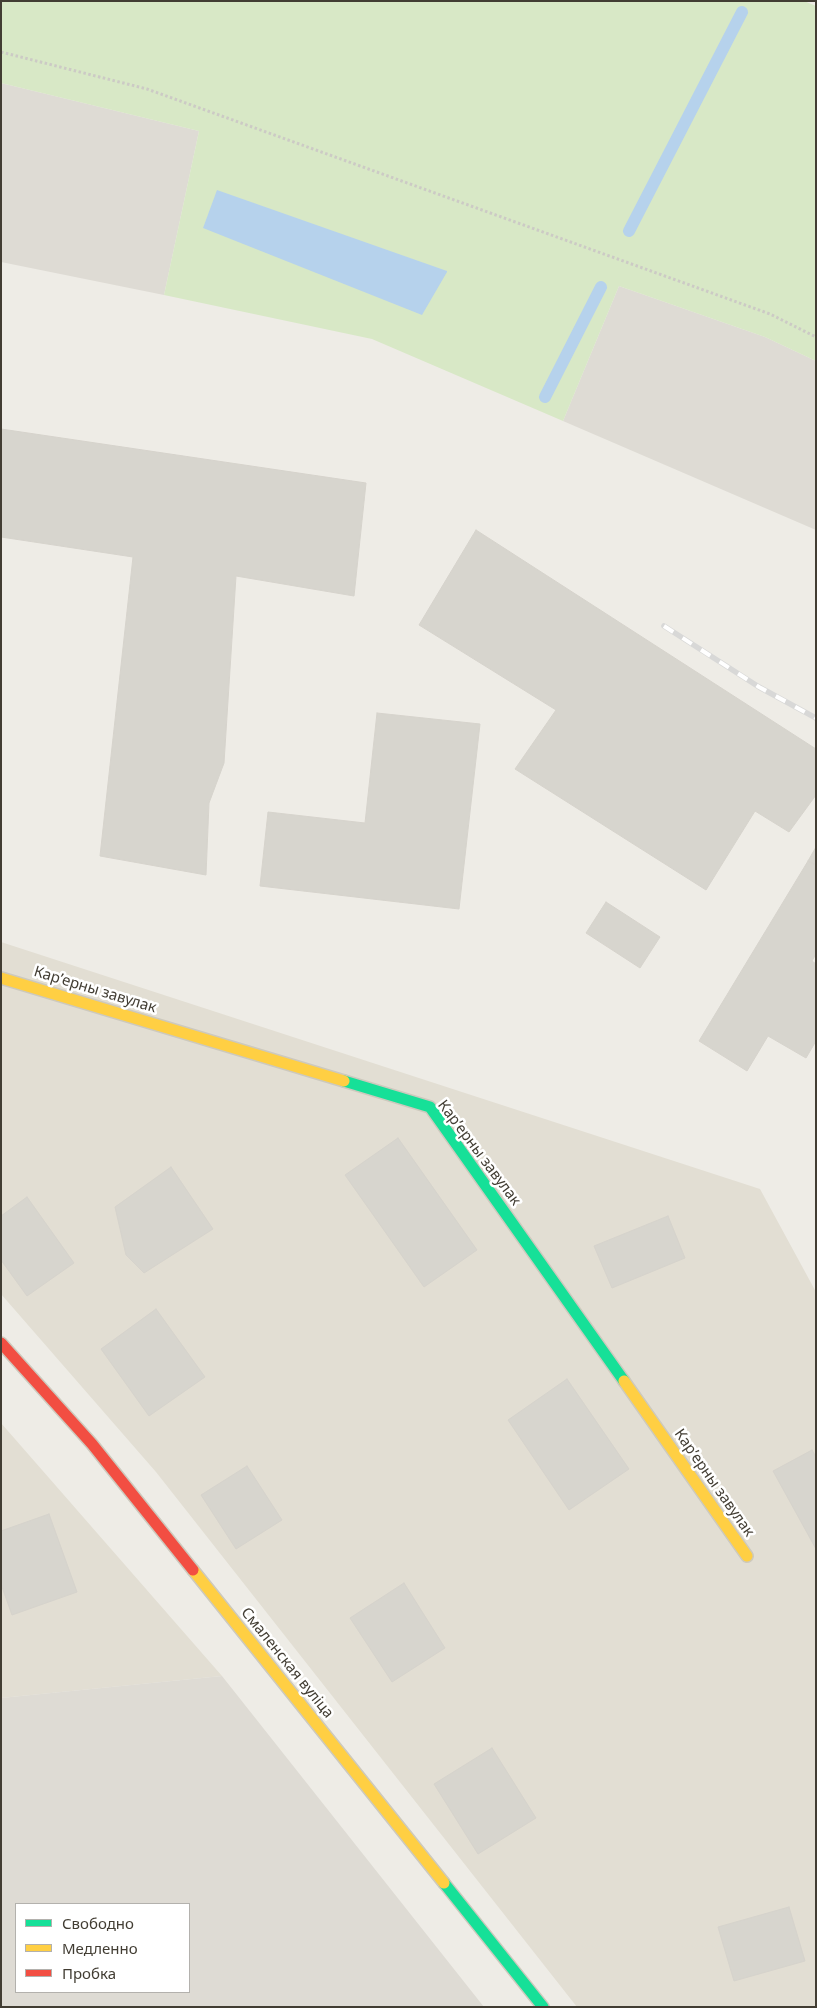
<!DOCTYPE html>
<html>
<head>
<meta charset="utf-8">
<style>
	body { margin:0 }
	#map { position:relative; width:817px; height:2008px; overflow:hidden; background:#eeece6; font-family:"Noto Sans",sans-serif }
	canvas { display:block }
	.frame { position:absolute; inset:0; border:2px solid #423d33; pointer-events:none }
	.legend { position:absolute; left:15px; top:1903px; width:175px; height:90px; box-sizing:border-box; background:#fff; border:1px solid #b3b1ad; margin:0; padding:6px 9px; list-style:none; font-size:15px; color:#423d33 }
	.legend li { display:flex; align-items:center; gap:10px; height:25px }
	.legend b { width:25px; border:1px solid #b3b1ad }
</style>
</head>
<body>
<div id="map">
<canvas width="817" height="2008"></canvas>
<div class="frame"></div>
<ul class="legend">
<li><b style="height:6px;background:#16e098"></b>Свободно</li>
<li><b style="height:6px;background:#ffcf43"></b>Медленно</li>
<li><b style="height:6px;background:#f24e42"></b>Пробка</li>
</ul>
</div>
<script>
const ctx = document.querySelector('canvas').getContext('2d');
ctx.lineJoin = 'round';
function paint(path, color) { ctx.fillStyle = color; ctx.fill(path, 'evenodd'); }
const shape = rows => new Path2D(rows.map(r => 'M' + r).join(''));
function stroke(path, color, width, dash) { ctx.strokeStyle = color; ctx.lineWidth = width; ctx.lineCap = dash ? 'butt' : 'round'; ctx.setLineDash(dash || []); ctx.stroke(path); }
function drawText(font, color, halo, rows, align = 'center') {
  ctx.font = font + ' "Noto Sans",sans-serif'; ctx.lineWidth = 5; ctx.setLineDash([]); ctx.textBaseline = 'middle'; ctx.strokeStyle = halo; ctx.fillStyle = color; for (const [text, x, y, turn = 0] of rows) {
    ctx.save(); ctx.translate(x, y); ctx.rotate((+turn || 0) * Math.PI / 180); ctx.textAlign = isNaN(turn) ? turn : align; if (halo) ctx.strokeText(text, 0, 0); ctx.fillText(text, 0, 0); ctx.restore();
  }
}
const residential = shape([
	[1,942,760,1189,816,1292,816,2007,577,2007,156,1472,1,1294],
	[1,1423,222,1676,1,1698]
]);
const industrial = shape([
	[1,83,199,131,164,295,1,262],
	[619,286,765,337,816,361,816,530,563,421],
	[222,1676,484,2007,1,2007,1,1698],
	[16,1904,189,1904,189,1992,16,1992]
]);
const green = shape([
	[1,1,804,1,816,6,816,361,765,337,619,286,563,421,372,339,164,295,199,131,1,83]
]);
const water = shape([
	[217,190,447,271,447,272,422,315,203,228]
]);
const stream = shape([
	[629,231,742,12],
	[545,397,601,287]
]);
const building = shape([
	[1,429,366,483,354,596,236,576,224,763,209,803,206,875,100,856,133,557,1,537,1,429],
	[476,530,816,749,816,795,789,832,755,811,706,890,515,769,556,710,419,625,476,530],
	[377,713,480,724,459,909,260,886,268,812,365,823,377,713],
	[816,847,816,865,808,861,816,847],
	[808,861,816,865,816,954,812,961,816,964,816,1041,806,1058,768,1036,747,1071,699,1041,808,861],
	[606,902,660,937,640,968,586,933,606,902],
	[398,1138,477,1250,424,1287,345,1175,398,1138],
	[171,1167,213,1229,144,1273,126,1255,115,1207,171,1167],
	[27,1197,74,1263,27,1296,1,1260,1,1216,27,1197],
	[668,1216,685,1258,612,1288,594,1246,668,1216],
	[156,1309,205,1377,149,1416,101,1349,156,1309],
	[567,1379,629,1469,569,1510,508,1420,567,1379],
	[812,1450,816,1457,816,1549,773,1471,812,1450],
	[247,1466,282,1520,236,1549,201,1495,247,1466],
	[49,1514,77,1592,12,1615,1,1584,1,1531,49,1514],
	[404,1583,445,1648,392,1682,350,1618,404,1583],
	[492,1748,536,1818,478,1854,434,1784,492,1748],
	[789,1907,805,1961,734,1981,718,1927,789,1907]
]);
const path = shape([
	[1,52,147,89,770,314,816,337]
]);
const fast = shape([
	[344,1081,430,1107,624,1381],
	[444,1883,543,2007]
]);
const slow = shape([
	[1,978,344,1081],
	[624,1381,747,1556],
	[193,1570,444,1883]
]);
const jam = shape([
	[1,1343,92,1444,193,1570]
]);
const rail = shape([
	[664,626,759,687,816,718]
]);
const streetNames = [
	["Карʼерны завулак",95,990,17],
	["Карʼерны завулак",479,1153,53],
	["Карʼерны завулак",714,1483,55],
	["Смаленская вуліца",287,1663,51]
];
paint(residential, '#e2ded3');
paint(industrial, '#dedbd4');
paint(green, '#d8e8c6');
paint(water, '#b6d2ec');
stroke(stream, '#b6d2ec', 12);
paint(building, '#d7d5ce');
stroke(building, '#d6d3cc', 1);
stroke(fast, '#cdc9bd', 14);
stroke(slow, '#cdc9bd', 14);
stroke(jam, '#cdc9bd', 14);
stroke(path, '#cccac5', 3, [2.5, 2.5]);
stroke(fast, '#16e098', 11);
stroke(slow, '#ffcf43', 11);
stroke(jam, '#f24e42', 11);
stroke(rail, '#d8d8d7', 5.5);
stroke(rail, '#fff', 4, [11]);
drawText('15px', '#423d33', '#fff', streetNames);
</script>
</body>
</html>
